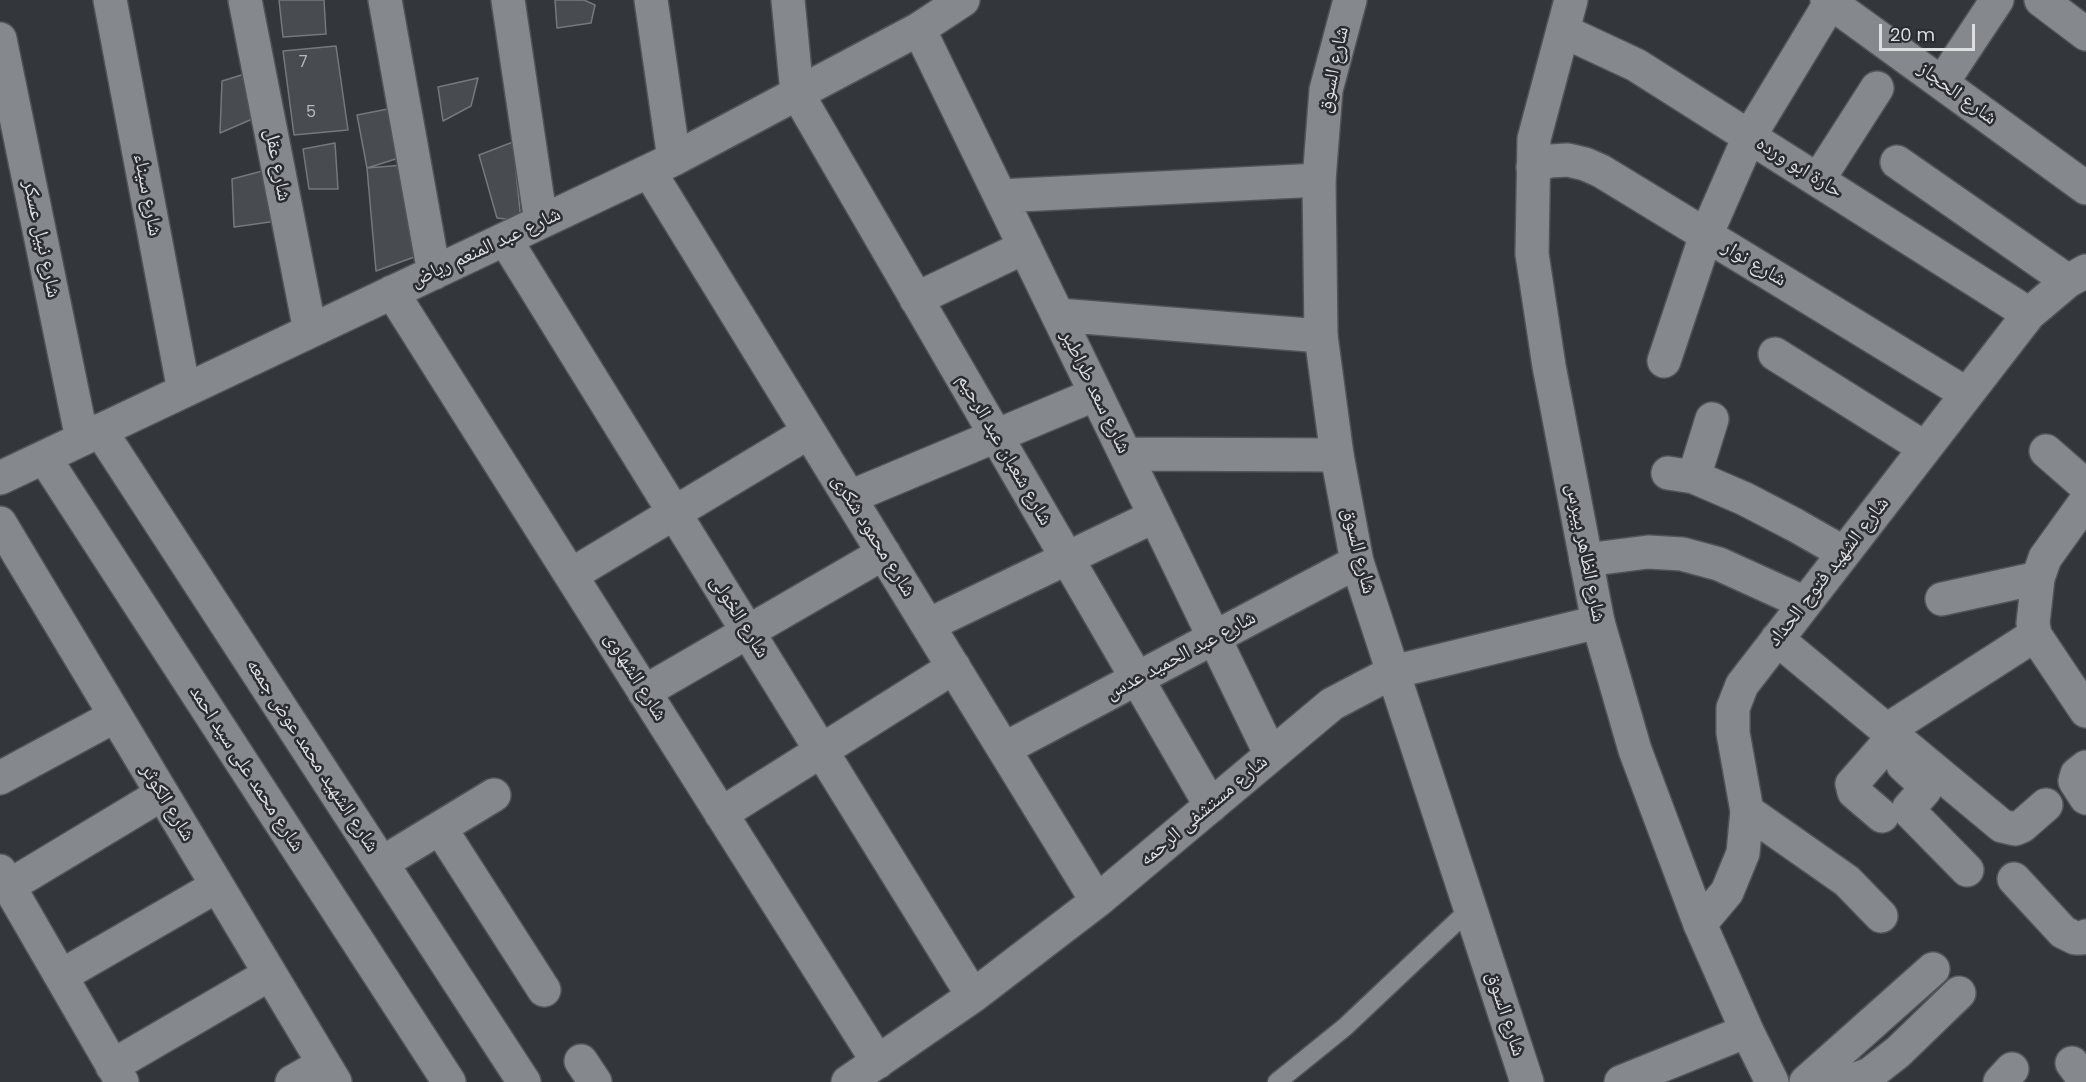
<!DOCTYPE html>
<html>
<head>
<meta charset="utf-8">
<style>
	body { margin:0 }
	#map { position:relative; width:2086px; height:1082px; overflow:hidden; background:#33363a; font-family:Poppins,sans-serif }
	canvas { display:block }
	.scale { position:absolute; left:1879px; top:24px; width:96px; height:27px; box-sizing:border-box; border:3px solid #dcdee0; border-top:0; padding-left:8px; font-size:18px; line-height:21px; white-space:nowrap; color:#dcdee0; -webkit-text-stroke:4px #292c30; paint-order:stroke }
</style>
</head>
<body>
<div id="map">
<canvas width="2086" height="1082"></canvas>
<div class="scale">20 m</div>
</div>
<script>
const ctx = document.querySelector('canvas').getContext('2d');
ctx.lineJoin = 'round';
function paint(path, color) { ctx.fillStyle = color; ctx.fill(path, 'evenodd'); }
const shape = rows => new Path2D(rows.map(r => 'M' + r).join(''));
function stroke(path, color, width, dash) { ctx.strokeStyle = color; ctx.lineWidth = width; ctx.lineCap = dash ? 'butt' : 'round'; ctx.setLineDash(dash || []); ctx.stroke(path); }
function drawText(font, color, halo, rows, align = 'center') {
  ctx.font = font + ' Poppins,"Noto Naskh Arabic",sans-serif'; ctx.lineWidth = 5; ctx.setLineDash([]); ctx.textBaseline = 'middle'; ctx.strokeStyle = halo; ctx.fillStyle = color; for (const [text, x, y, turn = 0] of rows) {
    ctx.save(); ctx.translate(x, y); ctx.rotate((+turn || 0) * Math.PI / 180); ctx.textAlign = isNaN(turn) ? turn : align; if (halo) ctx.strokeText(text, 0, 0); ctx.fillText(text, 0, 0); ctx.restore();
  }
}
const building = shape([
	[279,0,324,0,326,34,283,37,279,0],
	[555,0,584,0,595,5,591,23,557,28,555,0],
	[336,46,348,130,294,135,283,51,336,46],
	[248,73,257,117,220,133,222,81,248,73],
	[478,78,471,106,443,121,438,87,478,78],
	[393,108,399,158,367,168,357,115,393,108],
	[513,142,521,221,497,218,479,155,513,142],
	[335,143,338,189,309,189,303,149,335,143],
	[404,165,417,256,376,271,367,168,404,165],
	[266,170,277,221,234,227,232,179,266,170]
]);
const lane = shape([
	[1277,1082,1345,1027,1471,908]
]);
const street = shape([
	[110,0,184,391],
	[245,0,310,331],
	[385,0,434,273],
	[508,0,541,222],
	[651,0,674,159],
	[788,0,797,93,1211,806],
	[1827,0,2086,188],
	[2041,0,2086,34],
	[919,29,1271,755],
	[1563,31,1636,65,2029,314],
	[0,39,82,439],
	[1942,83,1997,0],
	[1897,162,2068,281],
	[1533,167,1550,161,1568,160,1585,164,1601,171,1967,394],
	[649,171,1097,901],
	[1818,180,1877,88],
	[1000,196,1319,180],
	[505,239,973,996],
	[392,292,878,1062],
	[916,299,1025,247],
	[1058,315,1321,336],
	[1775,354,1925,448],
	[1664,361,1706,235,1749,137,1832,0],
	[100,430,524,1082],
	[2046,451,2086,486],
	[1125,454,1337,455],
	[44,457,449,1082],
	[1668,473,1694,477,1745,499,1795,525,1844,553],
	[1694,477,1712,419],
	[0,478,674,159,919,29,963,0],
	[850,497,1096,394],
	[2086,501,2045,558,2038,578,2033,623,2035,635,2086,711],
	[0,523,335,1082],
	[1586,560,1648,552,1682,554,1719,564,1805,603],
	[571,575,809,432],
	[1942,599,2038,578],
	[928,625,1155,516],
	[1777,639,2002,826,2015,829,2022,826,2046,805],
	[644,692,884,553],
	[1887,730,2035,635],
	[1004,749,1357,562],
	[1902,757,1903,765,1926,786,1925,790,1909,808,1910,812,1967,870],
	[2086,767,2077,774,2075,781,2086,798],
	[0,778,115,716],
	[1747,811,1847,881,1881,916],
	[721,814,954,667],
	[1882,816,1854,792,1852,784,1894,736],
	[440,828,544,990],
	[382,863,494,795],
	[0,871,122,1082],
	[2014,879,2063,932,2075,938,2082,938,2086,936],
	[9,886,162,794],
	[1700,924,1727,892,1743,853,1747,811,1733,733,1733,708,1742,685,2029,314,2068,281,2086,271],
	[61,976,217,886],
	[581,1061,595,1082],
	[2072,1063,2086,1082],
	[112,1066,270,974],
	[292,1082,324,1064],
	[848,1082,973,996,1097,901,1332,704,1393,672,1598,622],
	[1806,1082,1933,969],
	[1847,1082,1870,1074,1898,1052,1959,993],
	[2000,1082,2012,1069]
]);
const secondary = shape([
	[1350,0,1326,90,1319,180,1321,336,1337,455,1357,562,1527,1082],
	[1571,0,1534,139,1532,254,1549,366,1598,622,1635,750,1700,924,1747,1031,1772,1082],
	[1621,1082,1747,1031]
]);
const numberNames = [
	["7",303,63],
	["5",311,113]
];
const streetNames = [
	["شارع السوق",1334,70,-78],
	["شارع الحجاز",1957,94,36],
	["شارع عقل",277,165,79],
	["حارة ابو ورده",1799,168,32],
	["شارع سيناء",147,195,79],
	["شارع نبيل عسكر",41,239,78],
	["شارع عبد المنعم رياض",486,248,-25],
	["شارع نوار",1754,264,31],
	["شارع سعد طراطير",1095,392,64],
	["شارع شعبان عبد الرحيم",1004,450,60],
	["شارع محمود شكرى",873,536,58],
	["شارع السوق",1358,551,76],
	["شارع الظاهر بيبرس",1585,553,79],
	["شارع الشهيد فتوح الحداد",1829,572,-52],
	["شارع الخولى",739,617,58],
	["شارع عبد الحميد عدس",1181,656,-28],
	["شارع الشهاوى",635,677,58],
	["شارع الشهيد محمد عوض جمعه",312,756,57],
	["شارع محمد على سيد احمد",246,769,57],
	["شارع الكوثر",167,803,59],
	["شارع مستشفى الرحمه",1204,811,-40],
	["شارع السوق",1505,1014,72]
];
paint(building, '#484b4f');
stroke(building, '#75787c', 1.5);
stroke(lane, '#515456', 21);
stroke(street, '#515456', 36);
stroke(secondary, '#515456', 36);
stroke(lane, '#85888d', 18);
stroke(street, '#85888d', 33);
stroke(secondary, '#85888d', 33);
drawText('16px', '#b7b9bc', null, numberNames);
drawText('20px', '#dcdee0', '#292c30', streetNames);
</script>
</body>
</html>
